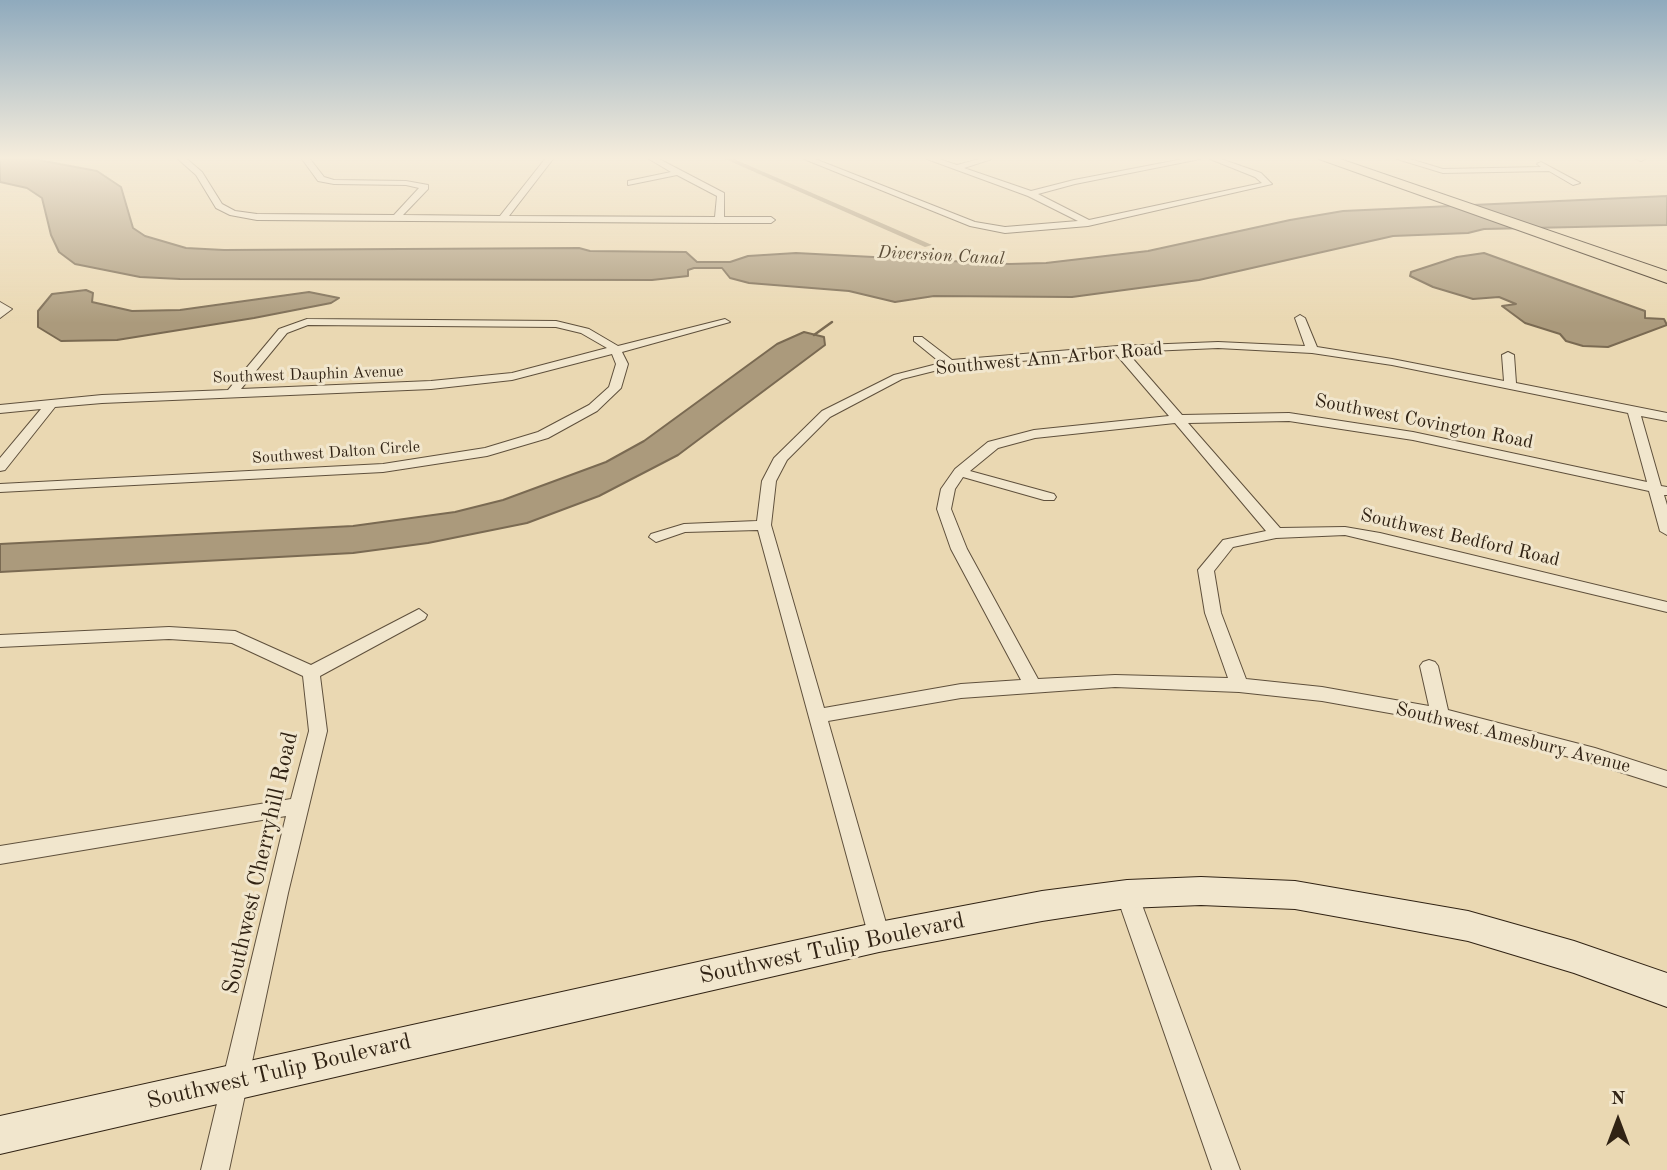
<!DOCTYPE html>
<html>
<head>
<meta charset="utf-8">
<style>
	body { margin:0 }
	#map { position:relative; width:1667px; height:1170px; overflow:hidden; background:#ead8b2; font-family:"Old Standard TT",serif }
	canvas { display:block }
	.north { position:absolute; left:1583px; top:1086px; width:70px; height:70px; -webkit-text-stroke:5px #f1e6cd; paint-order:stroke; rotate:0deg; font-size:19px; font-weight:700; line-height:28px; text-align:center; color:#312314 }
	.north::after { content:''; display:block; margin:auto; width:24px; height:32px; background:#312314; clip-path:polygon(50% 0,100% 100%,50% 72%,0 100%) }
</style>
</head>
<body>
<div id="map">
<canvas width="1667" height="1170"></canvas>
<div class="north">N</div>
</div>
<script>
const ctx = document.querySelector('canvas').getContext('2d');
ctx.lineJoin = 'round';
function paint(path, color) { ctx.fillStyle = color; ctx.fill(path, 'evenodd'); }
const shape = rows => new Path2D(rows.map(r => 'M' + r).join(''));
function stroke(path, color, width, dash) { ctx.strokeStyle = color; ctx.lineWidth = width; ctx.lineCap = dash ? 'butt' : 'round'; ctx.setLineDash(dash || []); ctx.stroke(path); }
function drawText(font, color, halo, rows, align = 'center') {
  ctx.font = font + ' "Old Standard TT",serif'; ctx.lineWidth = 6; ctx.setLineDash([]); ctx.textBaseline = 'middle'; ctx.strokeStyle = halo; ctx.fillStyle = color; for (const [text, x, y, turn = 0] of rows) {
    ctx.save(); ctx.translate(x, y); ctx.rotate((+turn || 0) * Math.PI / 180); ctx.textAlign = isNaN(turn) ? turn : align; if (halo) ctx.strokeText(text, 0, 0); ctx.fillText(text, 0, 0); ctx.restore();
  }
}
const water = shape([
	[0,159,33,159,97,171,121,187,133,228,145,236,186,248,224,250,579,248,590,251,686,252,697,262,730,262,748,256,796,253,1009,264,1046,263,1148,251,1290,220,1343,211,1667,196,1667,225,1484,229,1468,233,1393,236,1199,280,1072,297,934,296,895,302,849,291,749,283,730,278,722,268,694,268,688,270,688,276,652,280,180,279,140,277,75,264,59,252,51,235,42,198,27,188,0,182,0,159],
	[1484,253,1645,311,1645,318,1664,319,1667,325,1608,347,1583,346,1566,341,1560,334,1525,323,1502,306,1516,304,1499,297,1473,299,1433,287,1410,276,1411,272,1457,257,1484,253],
	[86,290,93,293,92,302,132,311,180,310,309,292,339,298,331,303,254,318,117,340,61,341,38,327,38,311,52,294,86,290],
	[804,332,824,337,825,345,678,455,599,496,527,523,428,543,353,553,0,572,0,544,353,526,455,512,503,500,606,462,644,441,777,344,804,332]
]);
const stream = shape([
	[814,335,832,322]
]);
const canal = shape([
	[725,159,734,159,932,245,925,247,725,159]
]);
const street = shape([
	[178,159,187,159,202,172,222,204,235,211,257,214,394,215,419,188,406,185,334,184,318,181,302,159,310,159,324,177,334,180,406,181,428,185,428,189,403,215,500,216,545,159,553,159,509,216,715,217,717,196,677,175,628,185,628,181,671,172,649,159,659,159,724,193,724,217,771,217,775,220,771,223,719,223,257,220,230,215,216,208,196,175,178,159],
	[804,159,815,159,975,222,1005,227,1078,221,1028,196,927,159,939,159,957,165,979,159,992,159,964,168,1031,191,1074,180,1183,159,1200,159,1075,184,1038,194,1089,220,1262,183,1255,177,1210,159,1221,159,1261,173,1272,184,1088,226,1005,233,970,226,804,159],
	[1397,159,1410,159,1443,169,1541,167,1537,164,1541,162,1580,183,1573,185,1549,171,1443,173,1397,159],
	[1636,159,1645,159,1641,161,1636,159],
	[0,302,12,309,0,318,0,302],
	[1300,315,1305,318,1317,347,1392,359,1504,381,1502,355,1508,352,1514,355,1516,383,1667,413,1667,421,1641,416,1661,486,1667,487,1667,495,1664,495,1667,505,1667,535,1660,531,1649,491,1413,440,1289,421,1188,423,1280,528,1345,527,1380,533,1667,602,1667,612,1345,535,1276,538,1233,547,1214,571,1221,613,1246,679,1322,687,1429,706,1420,666,1423,662,1429,660,1435,662,1438,666,1448,710,1595,748,1667,771,1667,787,1595,764,1440,722,1322,701,1239,692,1115,687,961,698,828,721,890,937,887,945,879,948,871,945,758,530,685,532,656,542,649,537,651,534,684,524,757,521,762,481,774,458,822,411,894,375,941,363,914,341,914,337,922,337,952,360,1118,346,1218,342,1305,346,1295,318,1300,315],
	[1218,348,1312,353,1392,365,1628,413,1647,482,1413,432,1289,413,1182,415,1127,352,1218,348],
	[1115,353,1169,416,1034,430,988,442,955,469,941,489,937,509,951,549,1021,680,961,684,824,708,771,525,776,481,787,460,830,417,902,379,950,367,1115,353],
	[1175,423,1266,531,1223,540,1198,570,1205,613,1228,678,1115,675,1038,679,967,549,951,509,955,489,963,477,1044,500,1054,500,1056,497,1054,494,970,471,998,448,1035,438,1175,423],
	[307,319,556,321,589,329,618,346,725,319,730,322,622,352,628,364,621,388,597,411,548,438,487,456,383,472,0,492,0,484,383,464,485,448,538,432,589,405,609,387,616,364,612,354,512,380,431,389,102,403,55,407,5,470,0,471,0,458,41,409,0,413,0,405,102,395,228,390,279,329,307,319],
	[308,325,556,327,581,333,607,348,512,373,431,381,241,389,287,333,308,325],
	[419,609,427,615,425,619,320,676,327,731,288,893,229,1170,201,1170,286,816,0,864,0,846,291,799,309,731,303,676,232,643,169,639,0,647,0,635,169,627,235,631,311,665,419,609],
	[1127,884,1135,887,1138,894,1240,1170,1212,1170,1116,894,1119,887,1127,884]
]);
const secondary = shape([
	[1201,877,1295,881,1468,911,1574,941,1667,973,1667,1007,1574,973,1468,941,1378,924,1295,909,1201,905,1127,908,1042,921,879,952,0,1154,0,1116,879,922,1042,891,1127,880,1201,877]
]);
const highway = shape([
	[1319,159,1340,159,1667,271,1667,283,1319,159]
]);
const farStreetnames = [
	["Southwest Dauphin Avenue",308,375,-2],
	["Southwest Dalton Circle",336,453,-4]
];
const farWaternames = [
	["Diversion Canal",941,256,3]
];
const streetNames = [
	["Southwest Ann Arbor Road",1049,359,-5],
	["Southwest Covington Road",1424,422,11],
	["Southwest Bedford Road",1460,538,13],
	["Southwest Amesbury Avenue",1513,738,14]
];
const nearStreetnames = [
	["Southwest Cherryhill Road",261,863,-77],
	["Southwest Tulip Boulevard",832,949,-12],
	["Southwest Tulip Boulevard",279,1072,-13]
];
paint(water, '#ab9a7c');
stroke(water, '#7a6a52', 2);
stroke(stream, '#7a6a52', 2.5);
paint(canal, '#ab9a7c');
stroke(street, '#5f503c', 2);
stroke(secondary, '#312314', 2);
stroke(highway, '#312314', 2);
paint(street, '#f1e6cd');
paint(secondary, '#f1e6cd');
paint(highway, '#ead8b2');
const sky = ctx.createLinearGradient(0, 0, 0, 323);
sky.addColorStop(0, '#8faabd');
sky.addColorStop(0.49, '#f6eddc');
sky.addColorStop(1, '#f6eddc00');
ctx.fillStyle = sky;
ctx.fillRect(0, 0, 1667, 323);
drawText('16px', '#312314', '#f1e6cd', farStreetnames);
drawText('italic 18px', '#5c4d38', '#f1e6cd', farWaternames);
drawText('19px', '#312314', '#f1e6cd', streetNames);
drawText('23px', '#312314', '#f1e6cd', nearStreetnames);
</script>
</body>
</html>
